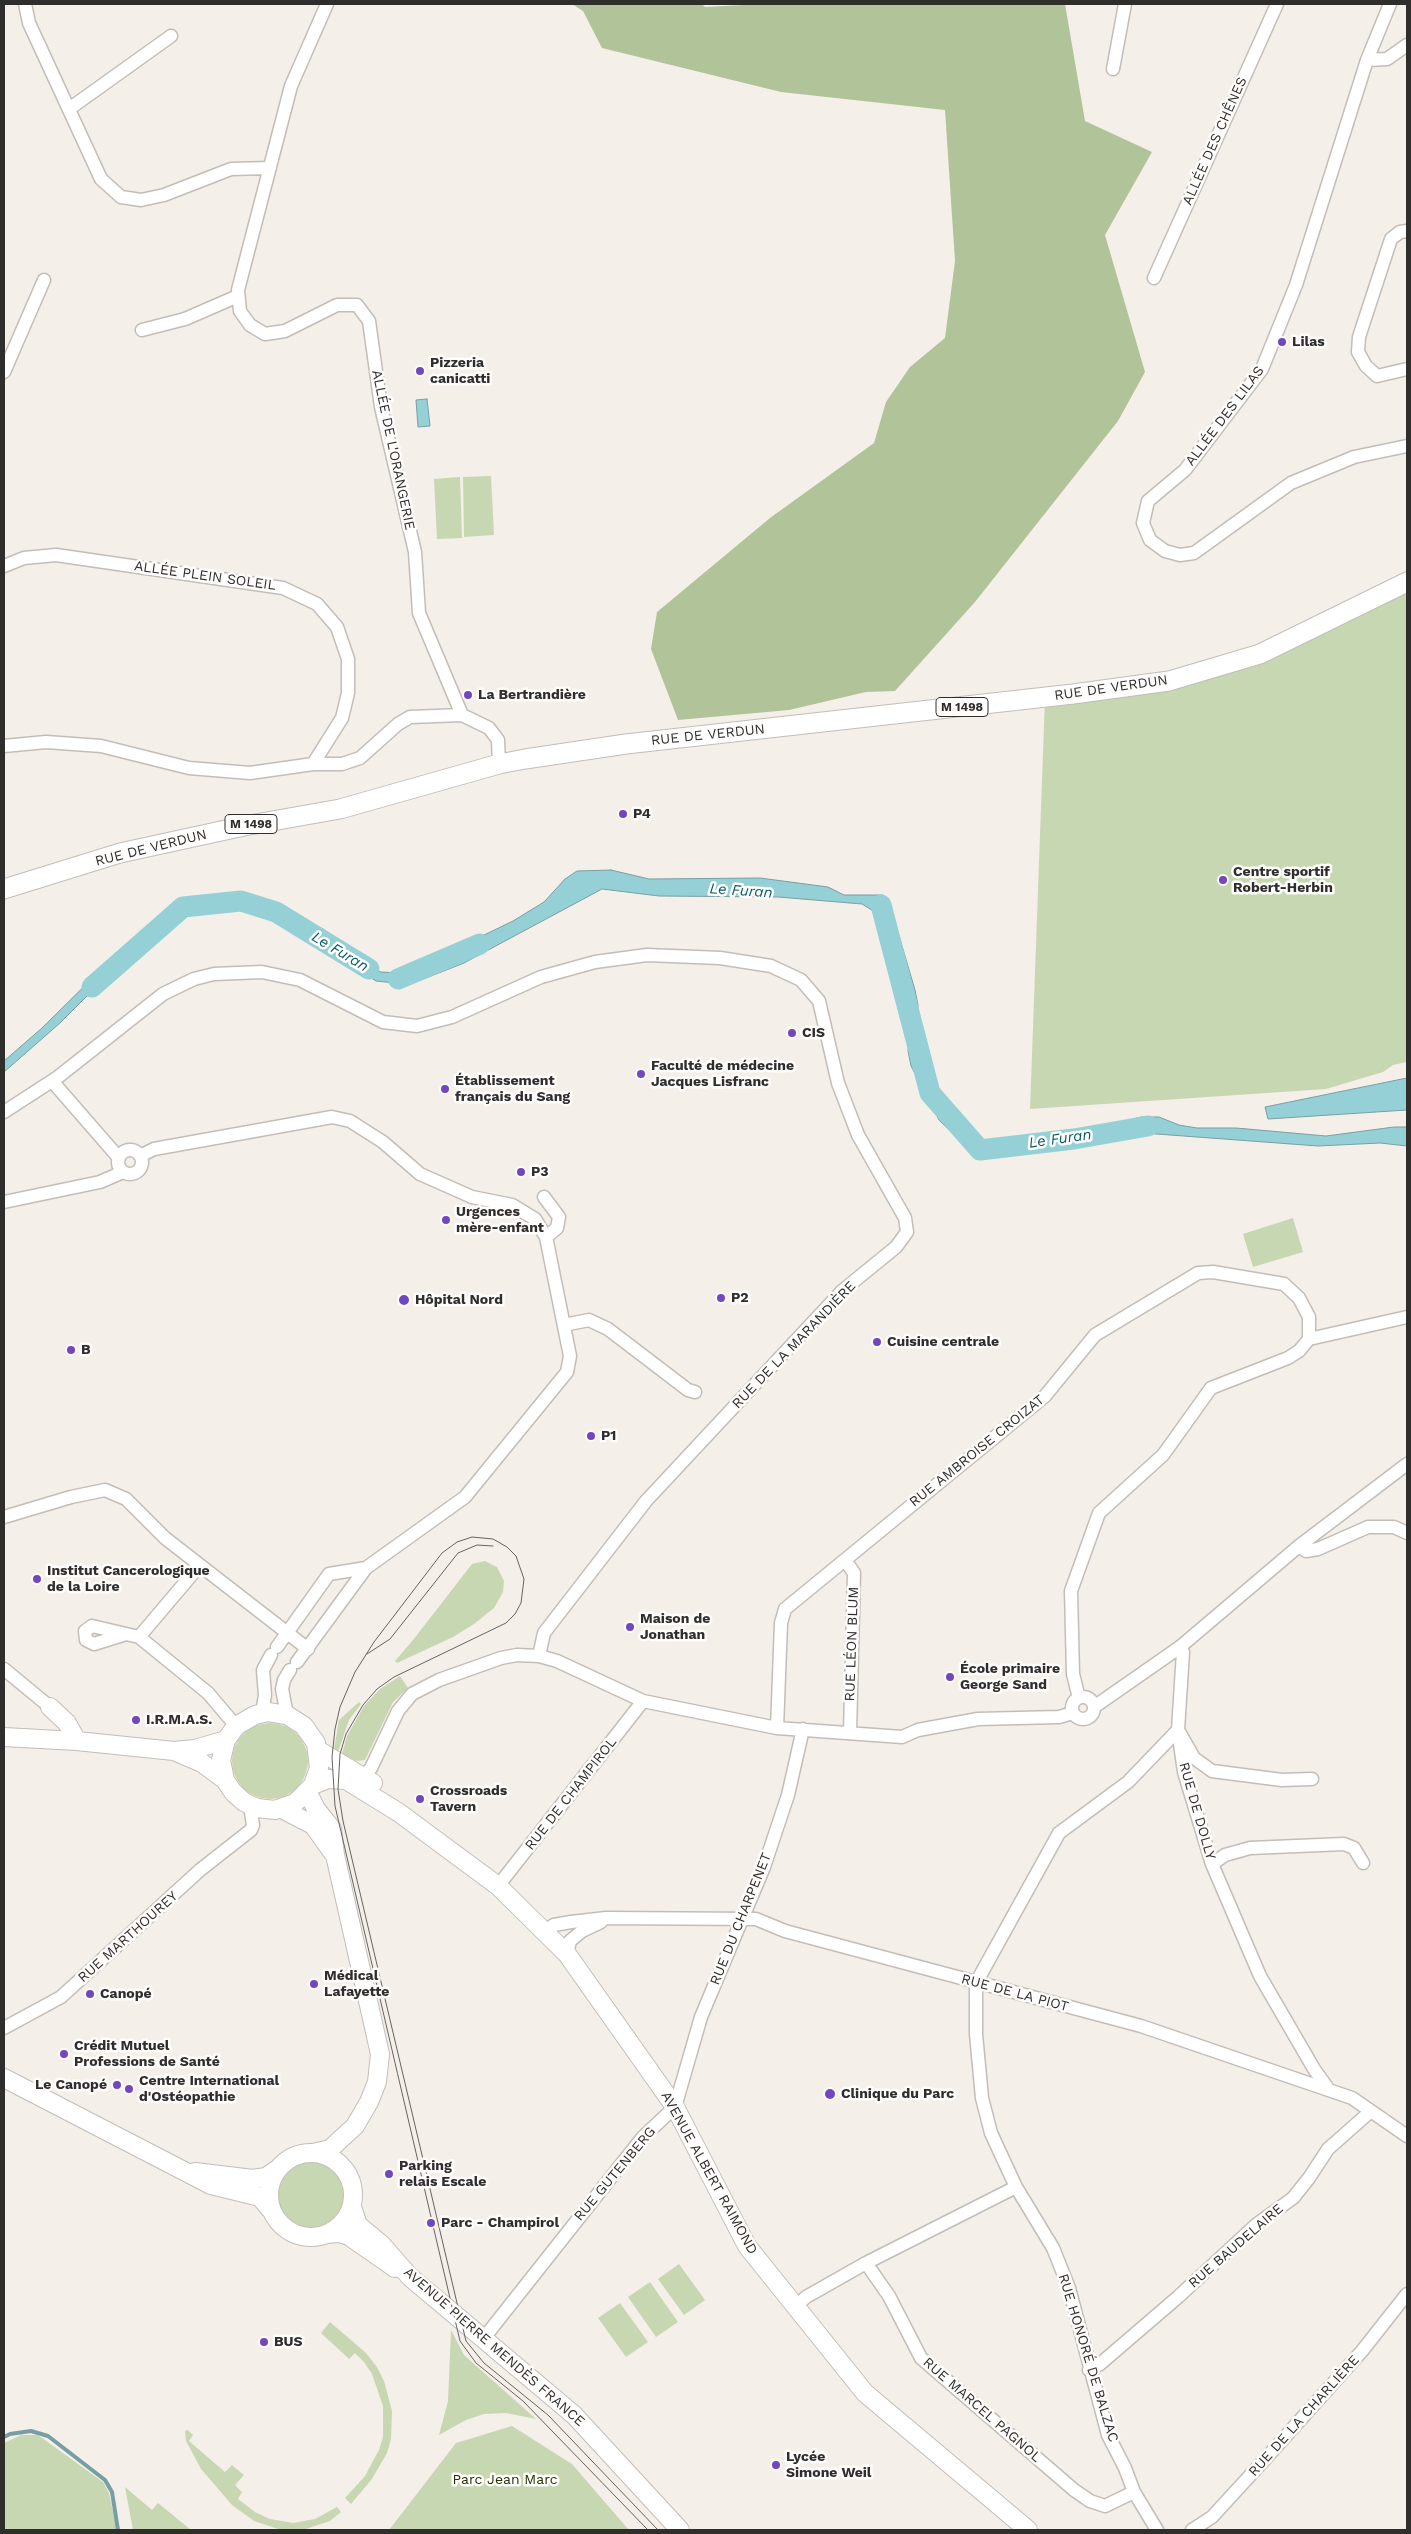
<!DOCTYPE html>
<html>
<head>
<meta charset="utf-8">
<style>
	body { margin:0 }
	#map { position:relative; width:1411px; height:2534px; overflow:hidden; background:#f5efe9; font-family:"Work Sans",sans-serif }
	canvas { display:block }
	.frame { position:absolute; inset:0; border:5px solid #302e2c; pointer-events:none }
</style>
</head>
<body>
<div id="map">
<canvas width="1411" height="2534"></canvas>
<div class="frame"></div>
</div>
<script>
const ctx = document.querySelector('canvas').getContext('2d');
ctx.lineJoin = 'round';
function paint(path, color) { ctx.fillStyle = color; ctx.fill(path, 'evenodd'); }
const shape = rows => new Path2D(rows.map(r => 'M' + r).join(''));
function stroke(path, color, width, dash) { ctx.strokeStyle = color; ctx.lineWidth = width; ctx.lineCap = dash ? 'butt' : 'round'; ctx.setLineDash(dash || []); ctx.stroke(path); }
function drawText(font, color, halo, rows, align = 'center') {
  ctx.font = font + ' "Work Sans",sans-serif'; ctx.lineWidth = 5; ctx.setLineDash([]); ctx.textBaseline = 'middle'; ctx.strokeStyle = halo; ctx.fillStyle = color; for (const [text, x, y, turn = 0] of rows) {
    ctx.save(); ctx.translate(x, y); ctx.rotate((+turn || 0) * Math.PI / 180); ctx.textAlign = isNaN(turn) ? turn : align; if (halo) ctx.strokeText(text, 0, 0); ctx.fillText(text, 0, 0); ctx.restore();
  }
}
const green = shape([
	[491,476,494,535,464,537,463,477],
	[460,477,462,538,437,539,434,479],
	[1407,582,1407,1062,1393,1065,1383,1072,1326,1089,1030,1109,1045,698,1260,654],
	[1293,1218,1303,1252,1253,1267,1243,1234],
	[485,1561,497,1567,504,1581,503,1592,494,1608,474,1624,453,1637,397,1663,395,1661,413,1640,472,1564],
	[400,1676,408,1688,393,1702,365,1760,357,1761,342,1754,347,1736,364,1706,380,1689],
	[359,1702,361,1704,349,1720,338,1752,334,1749,339,1720],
	'232 1761a38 38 0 1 1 76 0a38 38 0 1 1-76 0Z',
	'275 2194a35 35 0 1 1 70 0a35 35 0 1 1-70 0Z',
	[679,2264,705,2300,684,2315,658,2279],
	[650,2282,678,2322,656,2337,628,2297],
	[620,2303,648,2342,626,2357,598,2318],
	[330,2322,366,2353,377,2367,384,2381,392,2411,391,2439,387,2453,372,2479,351,2504,345,2498,365,2476,379,2450,383,2437,383,2406,372,2374,364,2362,355,2353,349,2359,321,2333],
	[451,2330,464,2355,536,2419,506,2413,484,2414,466,2420,439,2435,448,2401],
	[512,2426,572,2464,629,2530,389,2530,456,2443],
	[188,2430,193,2435,189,2441,225,2472,232,2465,244,2475,235,2485,242,2492,238,2499,255,2512,270,2519,293,2523,315,2519,337,2507,341,2512,330,2521,306,2529,278,2529,254,2521,232,2505,201,2469,186,2441,185,2431],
	[21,2435,38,2435,103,2482,109,2493,117,2530,4,2530,4,2443],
	[125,2487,152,2510,158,2503,191,2530,133,2530]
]);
const forest = shape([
	[572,4,702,4,705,7,765,4,1065,4,1085,121,1152,152,1105,235,1145,372,1118,421,975,602,895,691,866,692,789,710,678,720,651,649,657,612,770,518,874,443,886,402,910,367,945,338,955,261,945,110,781,92,602,48,583,11]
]);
const water = shape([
	[427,399,430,426,418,427,416,400,427,399],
	[611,870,649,879,760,878,828,887,844,895,883,895,890,905,915,990,918,1005,917,1051,926,1081,936,1093,943,1115,964,1132,982,1140,1016,1146,1031,1145,1065,1133,1090,1130,1141,1117,1159,1117,1179,1125,1197,1128,1236,1128,1326,1136,1394,1127,1407,1127,1407,1146,1380,1143,1318,1146,1116,1131,1084,1143,1057,1144,1015,1154,974,1150,963,1144,939,1120,911,1066,908,1051,910,1030,898,958,878,914,862,904,778,897,659,896,602,889,464,963,416,982,395,983,376,981,363,973,353,966,334,944,289,920,221,902,205,904,193,907,162,924,130,953,60,1023,4,1072,4,1061,42,1028,130,941,183,902,222,894,244,897,265,907,288,912,323,929,347,946,364,966,381,972,400,973,416,970,448,959,482,936,513,921,544,902,565,879,577,871,611,870],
	[1407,1078,1407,1110,1268,1119,1265,1107,1407,1078]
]);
const stream = shape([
	[4,2437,10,2434,31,2431,48,2436,105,2480,112,2492,118,2530]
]);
const river = shape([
	[881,905,930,1093,980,1150,1074,1139,1148,1126],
	[398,979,480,944],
	[92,987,183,907,241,901,276,912,369,969]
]);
const street = shape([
	[25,4,29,23,101,179,121,197,141,200,164,195,231,169,270,168],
	[327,4,291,86,238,290,240,311,250,325,265,334,285,331,337,305,357,305,369,321,381,407,415,552,419,613,462,715],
	[1390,4,1367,60,1296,285,1262,369,1185,470,1148,501,1143,523,1150,540,1165,551,1180,555,1194,553,1291,483,1354,457,1407,446],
	[1367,60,1387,59,1407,45],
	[1113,69,1125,4],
	[69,109,171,36],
	[1407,231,1400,232,1391,239,1359,337,1358,352,1366,366,1377,376,1407,369],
	[1154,278,1277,4],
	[142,330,185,319,238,296],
	[4,372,44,280],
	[4,566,24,558,56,555,283,588,317,604,337,627,348,659,348,693,342,718,313,764],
	[4,746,46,742,101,746,189,768,250,773,313,764,342,764,360,758,398,724,410,717,462,715,489,728,498,740,499,764],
	[52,1081,119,1158],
	[4,1112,58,1077,163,994,194,979,214,974,262,972,300,980,383,1022,417,1026,452,1017,541,977,595,962,647,955,720,958,771,966,801,980,819,1001,838,1083,858,1135,905,1218,907,1232,896,1247,842,1291,646,1501,544,1633,539,1656],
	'118 1162a12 12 0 1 1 24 0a12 12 0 1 1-24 0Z',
	[140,1156,154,1149,332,1117,350,1121,383,1142,420,1174,472,1197,512,1205,535,1219,546,1237,570,1356,567,1372,465,1497,366,1568],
	[544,1197,559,1217,557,1228,546,1237],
	[4,1202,100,1182,123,1172],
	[564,1325,589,1320,608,1329,688,1390,695,1392],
	[1309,1339,1407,1317],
	[4,1517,71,1497,105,1490,126,1499,165,1538,308,1649],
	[1299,1546,1306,1551,1318,1549,1368,1527,1394,1527,1407,1533],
	[845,1560,854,1573,850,1733],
	[126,1634,94,1644,86,1640,85,1631,92,1626,126,1634,139,1637,208,1693,236,1726],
	[139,1637,200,1565],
	[277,1647,329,1574,366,1568,297,1662],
	[1180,1647,1183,1652,1178,1730,1184,1772,1212,1864,1260,1976,1314,2069,1329,2090],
	[4,1669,50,1707],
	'1072 1708a11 11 0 1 1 22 0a11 11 0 1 1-22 0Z',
	[1094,1707,1180,1647,1299,1546,1407,1464],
	[262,1713,265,1695,263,1670,271,1655],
	[287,1715,282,1689,284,1680,290,1670],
	[777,1728,781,1623,785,1609,1045,1396,1095,1335,1198,1273,1213,1272,1284,1284,1299,1298,1309,1317,1309,1339,1299,1351,1288,1358,1211,1388,1163,1455,1099,1513,1071,1591,1073,1674,1079,1698],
	[358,1783,371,1768,398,1711,412,1694,439,1680,501,1658,517,1655,539,1656,557,1661,643,1701,777,1728,902,1737,918,1730,978,1719,1059,1717,1073,1713],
	[1212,1864,1225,1855,1250,1848,1344,1844,1354,1848,1363,1863],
	[498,1886,643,1701],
	[544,1931,554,1925,571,1922,606,1918,756,1919,785,1931,1141,2026,1352,2098,1407,2136],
	[567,1954,570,1941,582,1931,601,1922],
	[4,2028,61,1997,200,1870,251,1830,253,1825,250,1806],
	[866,2263,889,2296,921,2358,1074,2490,1090,2501,1105,2506,1134,2492],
	[796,2306,806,2297,866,2263,1016,2187],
	[484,2338,643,2137,675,2107,701,2017,764,1867,788,1795,803,1729],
	[1089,2370,1100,2364,1178,2297,1257,2224,1293,2198,1309,2178,1328,2149,1371,2111],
	[1157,2530,1134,2492,1125,2468,1108,2435,1069,2288,1053,2248,1016,2187,991,2133,982,2098,976,2034,976,1983,1059,1833,1128,1782,1178,1730,1194,1758,1212,1771,1282,1780,1312,1779],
	[1192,2530,1212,2517,1267,2457,1362,2351,1407,2294]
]);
const secondary = shape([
	[50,1707,67,1723,77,1741],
	[4,1737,77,1741,174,1751,195,1749,226,1740],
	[318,1750,373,1783],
	[174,1751,202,1763,225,1780,233,1792,244,1802,257,1808,275,1810,295,1803,313,1785,319,1768,316,1743,304,1726,287,1715,268,1712,255,1715,236,1726,226,1740,221,1760,225,1780],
	[313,1785,328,1779,346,1780,398,1812,498,1886,567,1954,675,2107,747,2246,865,2393,1028,2530],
	[308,1793,316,1809,332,1829,335,1855,380,2054,377,2082,369,2102,355,2126,330,2149,313,2153],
	[282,1809,313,1825,333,1853],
	[4,2078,211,2185,260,2197,270,2209],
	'269 2195a42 42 0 1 1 84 0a42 42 0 1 1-84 0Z',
	[195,2172,253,2179,266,2177,276,2170],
	[352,2207,358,2225,382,2245,410,2277,574,2415,680,2530],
	[326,2234,339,2233,349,2236,395,2268]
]);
const primary = shape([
	[4,889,120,853,244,826,340,809,499,764,525,759,626,744,1073,694,1169,681,1260,654,1407,582]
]);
const tram = shape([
	[367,1654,390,1639,458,1553,477,1545,493,1546],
	[648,2530,523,2401,476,2363,460,2341,335,1806,332,1757,335,1729,340,1707,355,1672,374,1642,442,1553,457,1542,472,1537,493,1539,507,1547,516,1556,524,1579,521,1603,515,1614,506,1623,394,1677,377,1689,363,1705,346,1734,340,1754,338,1789,343,1821,466,2341,484,2363,548,2415,658,2530]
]);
const markers = [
	[1282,342,5,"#7147c0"],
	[420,371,5,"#7147c0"],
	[468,695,5,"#7147c0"],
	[623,814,5,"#7147c0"],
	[1223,880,5,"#7147c0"],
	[792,1033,5,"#7147c0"],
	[641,1074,5,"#7147c0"],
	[445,1089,5,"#7147c0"],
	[521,1172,5,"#7147c0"],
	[446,1220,5,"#7147c0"],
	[721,1298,5,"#7147c0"],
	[404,1300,6,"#7147c0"],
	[877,1342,5,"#7147c0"],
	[71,1350,5,"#7147c0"],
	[591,1436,5,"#7147c0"],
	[37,1579,5,"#7147c0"],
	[630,1627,5,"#7147c0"],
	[950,1677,5,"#7147c0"],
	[136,1720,5,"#7147c0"],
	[420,1799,5,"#7147c0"],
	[314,1984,5,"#7147c0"],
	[90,1994,5,"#7147c0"],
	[64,2054,5,"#7147c0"],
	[117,2085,5,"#7147c0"],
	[129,2089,5,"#7147c0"],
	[830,2094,6,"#7147c0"],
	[389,2174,5,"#7147c0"],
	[431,2223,5,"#7147c0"],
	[264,2342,5,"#7147c0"],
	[776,2465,5,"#7147c0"]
];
const shields = [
	[962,707,52],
	[251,824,52]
];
const shieldNames = [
	["M 1498",962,707],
	["M 1498",251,824]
];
const streetNames = [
	["ALLÉE DES CHÊNES",1215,141,-66],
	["ALLÉE DES LILAS",1225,416,-53],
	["ALLÉE DE L'ORANGERIE",393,450,78],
	["ALLÉE PLEIN SOLEIL",205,576,8],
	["RUE DE VERDUN",1111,688,-8],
	["RUE DE VERDUN",708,735,-6],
	["RUE DE VERDUN",151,848,-14],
	["RUE DE LA MARANDIÈRE",794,1345,-46],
	["RUE AMBROISE CROIZAT",977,1451,-39],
	["RUE LÉON BLUM",852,1644,-88],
	["RUE DE CHAMPIROL",571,1794,-52],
	["RUE DE DOLLY",1197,1811,74],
	["RUE DU CHARPENET",741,1919,-68],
	["RUE MARTHOUREY",128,1937,-42],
	["RUE DE LA PIOT",1015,1993,15],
	["AVENUE ALBERT RAIMOND",709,2173,61],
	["RUE GUTENBERG",615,2174,-50],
	["RUE BAUDELAIRE",1236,2246,-41],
	["AVENUE PIERRE MENDÈS FRANCE",494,2347,41],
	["RUE HONORÉ DE BALZAC",1088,2358,73],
	["RUE MARCEL PAGNOL",982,2410,41],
	["RUE DE LA CHARLIÈRE",1304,2416,-48]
];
const poiNames = [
	["Lilas",1292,342],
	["Pizzeria",430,363],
	["canicatti",430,379],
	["La Bertrandière",478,695],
	["P4",633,814],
	["Centre sportif",1233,872],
	["Robert-Herbin",1233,888],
	["CIS",802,1033],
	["Faculté de médecine",651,1066],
	["Jacques Lisfranc",651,1082],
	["Établissement",455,1081],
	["français du Sang",455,1097],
	["P3",531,1172],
	["Urgences",456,1212],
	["mère-enfant",456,1228],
	["P2",731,1298],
	["Hôpital Nord",415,1300],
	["Cuisine centrale",887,1342],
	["B",81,1350],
	["P1",601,1436],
	["Institut Cancerologique",47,1571],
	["de la Loire",47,1587],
	["Maison de",640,1619],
	["Jonathan",640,1635],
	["École primaire",960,1669],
	["George Sand",960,1685],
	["I.R.M.A.S.",146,1720],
	["Crossroads",430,1791],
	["Tavern",430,1807],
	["Médical",324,1976],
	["Lafayette",324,1992],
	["Canopé",100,1994],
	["Crédit Mutuel",74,2046],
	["Professions de Santé",74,2062],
	["Centre International",139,2081],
	["d'Ostéopathie",139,2097],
	["Le Canopé",107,2085,"right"],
	["Clinique du Parc",841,2094],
	["Parking",399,2166],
	["relais Escale",399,2182],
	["Parc - Champirol",441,2223],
	["BUS",274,2342],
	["Lycée",786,2457],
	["Simone Weil",786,2473]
];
const parkNames = [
	["Parc Jean Marc",505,2480]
];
const waterNames = [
	["Le Furan",741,891,4],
	["Le Furan",340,952,31],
	["Le Furan",1060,1139,-8]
];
paint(green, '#c7d7b2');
paint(forest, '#b1c399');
paint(water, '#95d0d6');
stroke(water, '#779fa3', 1);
stroke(stream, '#779fa3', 4);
stroke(river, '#95d0d6', 21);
stroke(street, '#c3bdb8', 15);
stroke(secondary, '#c3bdb8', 20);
stroke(primary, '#c3bdb8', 21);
stroke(street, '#fff', 12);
stroke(secondary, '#fff', 18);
stroke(primary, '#fff', 19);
stroke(tram, '#666360', 1);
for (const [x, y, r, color] of markers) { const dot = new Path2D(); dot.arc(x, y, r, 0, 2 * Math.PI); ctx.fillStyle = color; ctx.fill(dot); stroke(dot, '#fefdfc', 2); }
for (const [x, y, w] of shields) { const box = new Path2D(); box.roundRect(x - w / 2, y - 9.5, w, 19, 4); ctx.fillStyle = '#fefdfc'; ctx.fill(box); stroke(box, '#302e2c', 1); }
drawText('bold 12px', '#302e2c', null, shieldNames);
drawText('14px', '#302e2c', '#fefdfc', streetNames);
drawText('bold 14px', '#302e2c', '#fefdfc', poiNames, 'left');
drawText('14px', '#233303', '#fefdfc', parkNames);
drawText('italic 15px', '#065c64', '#fefdfc', waterNames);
</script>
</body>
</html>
